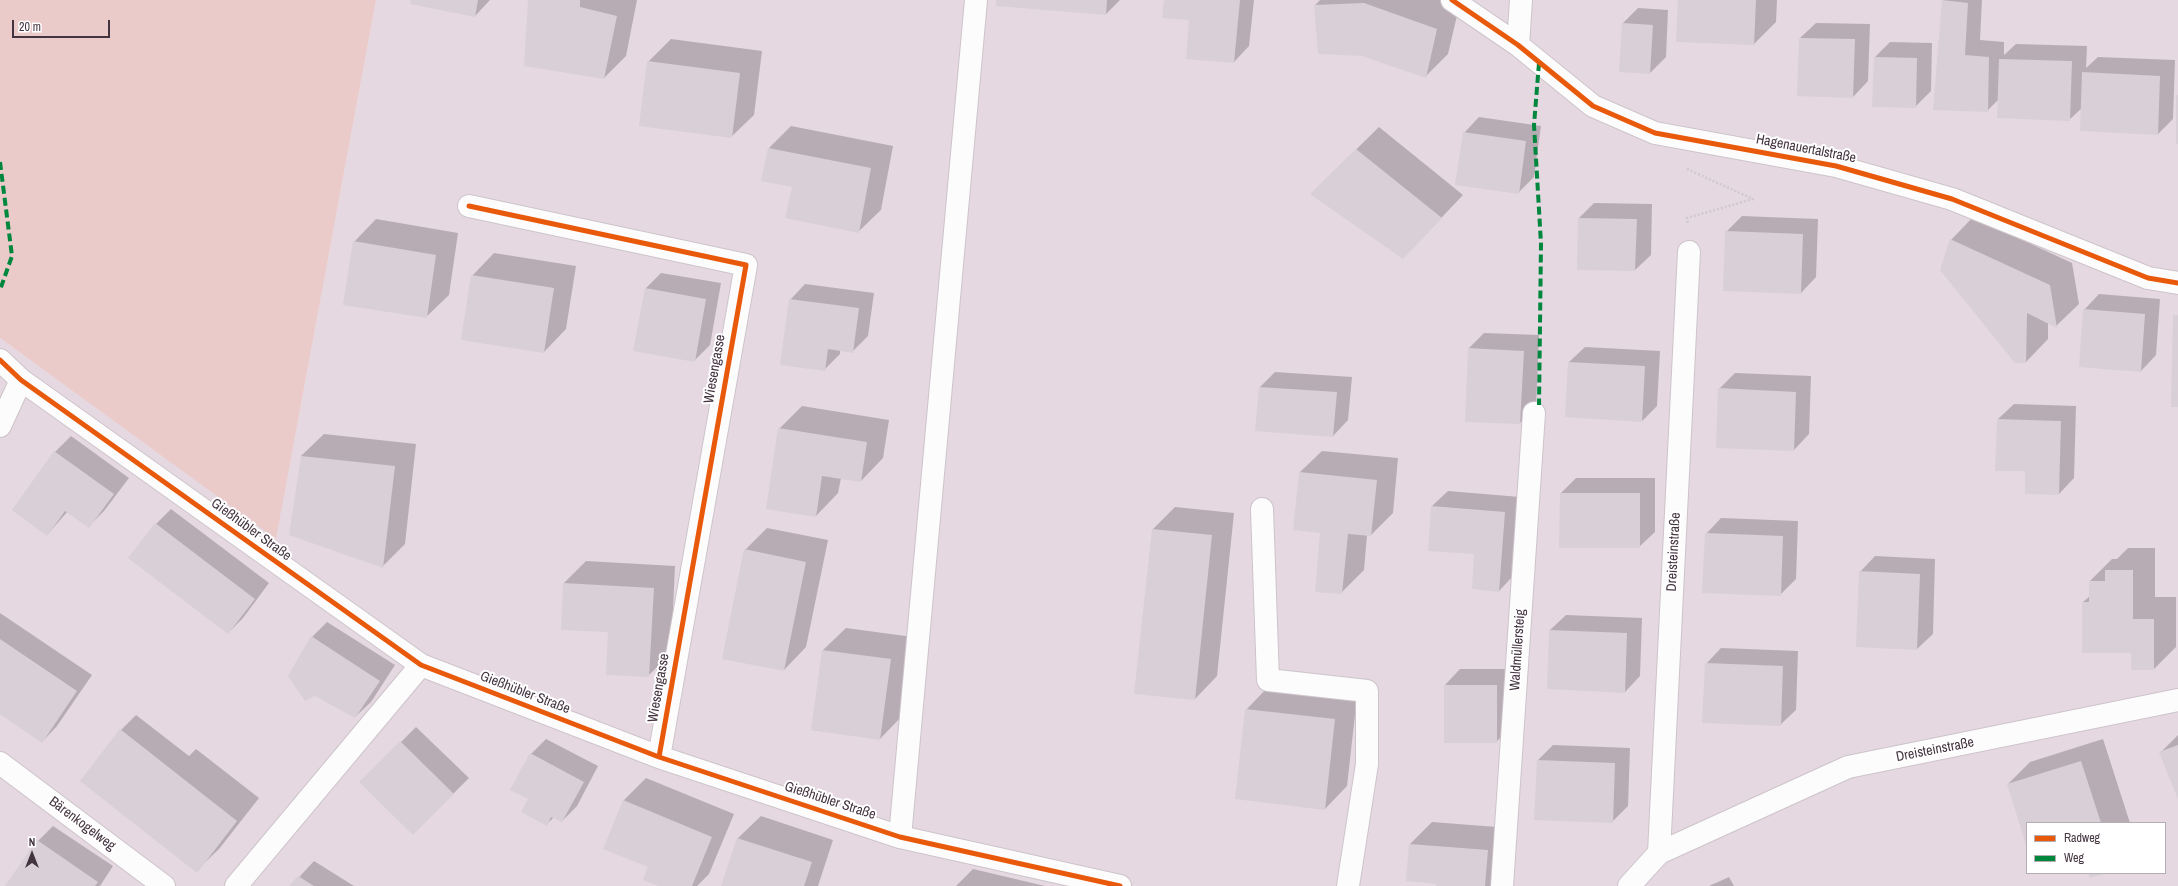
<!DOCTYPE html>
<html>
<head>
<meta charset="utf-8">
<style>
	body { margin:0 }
	#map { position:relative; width:2178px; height:886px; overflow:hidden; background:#efe8ec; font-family:"Archivo Narrow",sans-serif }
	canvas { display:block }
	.legend { position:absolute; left:2026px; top:822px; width:140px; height:52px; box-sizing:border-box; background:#fff; border:1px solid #b4aeb3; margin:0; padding:5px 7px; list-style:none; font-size:12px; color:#443440 }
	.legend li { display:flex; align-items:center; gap:8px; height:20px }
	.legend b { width:20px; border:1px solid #b4aeb3 }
	.north { position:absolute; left:12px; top:834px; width:40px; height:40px; -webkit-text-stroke:3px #fff; paint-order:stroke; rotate:0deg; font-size:11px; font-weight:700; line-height:16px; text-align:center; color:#443440 }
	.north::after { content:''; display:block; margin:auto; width:14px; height:18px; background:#443440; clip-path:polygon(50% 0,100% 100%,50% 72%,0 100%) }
	.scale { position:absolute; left:12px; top:20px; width:98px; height:18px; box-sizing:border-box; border:2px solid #443440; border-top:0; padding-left:5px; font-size:12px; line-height:14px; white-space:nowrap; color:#443440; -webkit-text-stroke:3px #fff; paint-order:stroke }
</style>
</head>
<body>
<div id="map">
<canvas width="2178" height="886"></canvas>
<ul class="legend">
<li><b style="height:5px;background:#e8590c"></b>Radweg</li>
<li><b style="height:5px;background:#00873e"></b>Weg</li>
</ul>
<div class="north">N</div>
<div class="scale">20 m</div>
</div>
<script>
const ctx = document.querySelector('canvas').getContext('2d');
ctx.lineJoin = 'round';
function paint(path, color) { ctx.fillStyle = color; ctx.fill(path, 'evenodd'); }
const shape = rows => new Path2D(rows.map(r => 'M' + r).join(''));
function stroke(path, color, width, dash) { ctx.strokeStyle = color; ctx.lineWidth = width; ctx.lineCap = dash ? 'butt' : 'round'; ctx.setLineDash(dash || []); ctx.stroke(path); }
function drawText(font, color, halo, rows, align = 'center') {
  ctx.font = font + ' "Archivo Narrow",sans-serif'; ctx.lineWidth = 4; ctx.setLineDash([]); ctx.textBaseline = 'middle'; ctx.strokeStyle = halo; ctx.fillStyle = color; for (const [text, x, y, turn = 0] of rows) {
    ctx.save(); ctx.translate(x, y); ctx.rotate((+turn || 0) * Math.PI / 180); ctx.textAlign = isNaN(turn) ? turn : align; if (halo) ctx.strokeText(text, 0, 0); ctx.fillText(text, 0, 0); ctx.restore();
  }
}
const residential = shape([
	[376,0,2178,0,2178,886,0,886,0,338,276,538],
	[2027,823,2165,823,2165,873,2027,873]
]);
const green = shape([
	[0,0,376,0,276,539,0,338]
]);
const shadow = shape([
	[412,0,490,0,475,16],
	[529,0,637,0,626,56,604,78],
	[997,0,1120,0,1106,14],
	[1165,0,1254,0,1249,46,1234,62,1190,19],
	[1320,0,1440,0,1459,7,1448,54,1425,77,1315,5],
	[1679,0,1777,0,1776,22,1754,44,1677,41],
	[1943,0,1982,0,1980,40,2004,42,2004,55,2016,44,2087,46,2086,68,2098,57,2175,60,2173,119,2158,134,2082,108,2069,120,1999,99,1987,111,1934,109],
	[1638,8,1668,10,1666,57,1650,73,1620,71,1623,23],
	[1816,23,1870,24,1868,81,1853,97,1800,38],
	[671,39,762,51,754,115,731,137,648,62],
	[1890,42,1932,43,1931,91,1915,107,1875,57],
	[1479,117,1541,126,1534,177,1518,193,1464,133],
	[791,126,893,146,881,210,858,232,793,186,769,148],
	[1379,127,1463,195,1425,235,1312,193],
	[1594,203,1652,204,1651,255,1635,270,1578,269,1579,218],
	[1742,216,1818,219,1816,277,1801,293,1726,232],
	[1973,217,2072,263,2079,304,2056,326,2048,322,2048,339,2026,362,1951,240],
	[376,219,458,233,449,295,426,317,354,242],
	[494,253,576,266,566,329,544,352,472,276],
	[661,273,721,283,710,345,694,361,634,350,646,288],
	[805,284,874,293,868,336,852,352,840,350,840,354,824,370,790,300],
	[2099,294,2160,299,2156,355,2141,371,2084,310],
	[1484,333,1539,335,1536,408,1520,423,1466,421,1469,348],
	[1585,347,1660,351,1657,406,1642,421,1569,362],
	[1275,372,1352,377,1348,420,1333,436,1256,430,1260,387],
	[1735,373,1811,376,1809,434,1794,450,1719,389],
	[2014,404,2076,406,2074,478,2059,494,2026,470,1998,419],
	[802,406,889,420,883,458,861,481,841,478,838,493,816,516,779,429],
	[324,434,416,444,405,544,383,566,301,456],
	[71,436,129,478,104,511,89,526,68,511,47,535,13,510,55,452],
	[1322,451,1398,458,1393,513,1371,535,1367,535,1364,570,1341,593,1299,473],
	[1576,478,1655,478,1655,532,1639,547,1561,493],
	[1448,491,1520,497,1514,575,1499,591,1475,553,1432,506],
	[1175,507,1234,513,1217,676,1195,699,1153,529],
	[171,509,269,583,243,618,228,633,156,524],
	[1721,518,1798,521,1796,579,1780,595,1706,534],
	[767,528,828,540,806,647,784,670,745,550],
	[2128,548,2155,548,2155,597,2176,597,2176,647,2154,669,2132,669,2132,652,2083,602,2090,596,2090,581,2112,559,2117,559],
	[1875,556,1935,559,1933,634,1917,649,1857,646,1860,572],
	[586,561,675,566,671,653,648,676,564,583],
	[0,613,92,675,57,726,42,742,0,713],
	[1566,615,1642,618,1640,676,1625,692,1550,630],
	[327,622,395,665,371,702,355,717,315,695,312,637],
	[846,628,913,637,902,716,880,739,813,730,823,650],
	[1721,648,1798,651,1796,710,1780,725,1706,664],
	[1460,669,1512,669,1512,727,1496,742,1445,742,1445,685],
	[1268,687,1357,697,1347,786,1325,809,1246,710],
	[136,715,189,756,196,749,259,798,219,849,196,871,121,730],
	[416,727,469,778,413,834,361,782],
	[2178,735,2178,796,2160,753],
	[546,739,598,766,577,806,562,821,554,817,547,824,529,799,531,754],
	[2103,739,2130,823,2027,823,2027,844,2008,784,2030,762],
	[1553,745,1630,748,1628,806,1612,822,1538,760],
	[646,778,734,814,709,874,697,886,661,886,649,867,624,800],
	[761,816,833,840,818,886,722,886,738,838],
	[1432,822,1510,828,1505,886,1437,886,1438,883,1410,844],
	[53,826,113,866,100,886,6,886,38,841],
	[314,861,354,886,291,886],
	[973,869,1045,886,956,886],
	[1729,877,1734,886,1709,886]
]);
const building = shape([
	[411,0,478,0,475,17,410,4],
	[528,0,580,0,580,7,617,16,604,79,524,66],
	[996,0,1107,0,1106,15,996,6],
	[1164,0,1240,0,1234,63,1186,59,1189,20,1162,18],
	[1678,0,1756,0,1754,45,1676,42],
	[1942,0,1968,3,1965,55,1989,57,1988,112,1933,110],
	[1364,3,1437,29,1426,78,1362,56,1318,54,1314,5],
	[1622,23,1653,25,1650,74,1619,72],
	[1799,38,1855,39,1853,98,1797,96],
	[1874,57,1917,58,1916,108,1872,107],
	[1999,59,2072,61,2070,121,1997,118],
	[647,61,740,73,732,138,639,126],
	[2082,72,2160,76,2158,135,2080,131],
	[2176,95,2178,95,2178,144,2176,144],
	[1463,132,1526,141,1519,194,1455,185],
	[768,148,871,168,859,233,785,218,792,187,761,181],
	[1356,149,1442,218,1403,259,1310,194],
	[1578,218,1637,219,1635,271,1577,270],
	[1725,231,1803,234,1801,294,1723,291],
	[1950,239,2050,285,2057,328,2027,313,2026,363,2015,363,1940,270],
	[353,241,436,255,427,318,343,305],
	[471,275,554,288,544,353,461,340],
	[645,288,706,299,695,362,633,351],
	[789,299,859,308,853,353,828,349,825,371,780,365],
	[2083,309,2145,314,2141,372,2079,367],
	[2173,315,2178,315,2178,407,2171,407],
	[1468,348,1524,351,1520,424,1465,422],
	[1568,362,1645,366,1642,422,1565,417],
	[1259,387,1337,392,1333,437,1255,431],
	[1718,388,1796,392,1794,451,1716,448],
	[1997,419,2061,421,2059,495,2025,494,2025,471,1995,471],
	[778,428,867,442,861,482,822,476,816,517,766,509],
	[54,451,114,494,89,528,65,511,47,536,12,510],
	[301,456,395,466,383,568,289,535],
	[1299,472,1377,480,1371,536,1348,534,1342,594,1315,592,1320,533,1293,530],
	[1560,493,1640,493,1640,548,1559,548],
	[1431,506,1505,512,1499,592,1472,589,1474,554,1428,551],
	[155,523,255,599,228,634,128,558],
	[1152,529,1212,535,1195,700,1134,694],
	[1705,533,1783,536,1781,596,1702,593],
	[744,549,806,562,784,671,722,659],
	[2105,570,2133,570,2133,619,2154,619,2154,670,2131,670,2131,653,2082,653,2082,602,2089,602,2089,581,2105,581],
	[1859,571,1920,574,1917,650,1856,647],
	[563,583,654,588,649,677,606,675,608,632,561,630],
	[1549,630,1627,633,1625,693,1547,689],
	[311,636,380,681,355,718,315,696,305,701,288,676],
	[0,639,77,691,42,743,0,714],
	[822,650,891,659,880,740,811,730],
	[1705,663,1783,666,1781,726,1702,723],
	[1444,685,1497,685,1497,743,1444,743],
	[1245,709,1335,719,1325,810,1235,799],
	[120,729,237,821,197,873,80,781],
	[400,741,454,794,413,835,359,782],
	[2178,745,2178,799,2159,752],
	[530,753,584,782,562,822,551,817,547,826,521,812,528,799,510,790],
	[1537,760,1615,763,1613,823,1534,820],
	[2081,761,2101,823,2027,823,2027,848,2007,784],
	[623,800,712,837,692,886,658,886,643,880,648,867,603,849],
	[737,838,812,862,804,886,721,886],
	[37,840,98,882,95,886,5,886],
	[1409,844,1488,850,1485,886,1436,886,1437,884,1406,881],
	[2088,873,2106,873,2090,878],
	[298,876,314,886,289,886]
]);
const path = shape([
	[1687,169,1753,199,1687,218,1688,225]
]);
const minor = shape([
	[1452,0,1518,45,1593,106,1655,133,1836,166,1952,199,2148,278,2178,283],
	[1518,45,1521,0],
	[469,206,746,265,659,757],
	[0,360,21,380,421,665,659,757,900,837,1120,886],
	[0,426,21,380],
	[1262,509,1268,680,1367,691,1367,764,1348,886],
	[0,763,164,886],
	[900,837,976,0],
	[1659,853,1689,252],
	[236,886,421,665],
	[1502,886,1534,413],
	[1629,886,1659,853,1848,767,2178,700]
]);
const quiet = shape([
	[1539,63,1534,125,1541,244,1539,405],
	[0,162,12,256,0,290]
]);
const cycleway = shape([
	[1452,0,1518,45,1593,106,1655,133,1836,166,1952,199,2148,278,2178,283],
	[469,206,746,265,659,757],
	[0,360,21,380,421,665,659,757,900,837,1120,886]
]);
const streetNames = [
	["Hagenauertalstraße",1806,149,11],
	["Wiesengasse",715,369,-80],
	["Gießhübler Straße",251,530,36],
	["Dreisteinstraße",1674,552,-87],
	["Waldmüllersteig",1518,650,-86],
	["Wiesengasse",659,688,-80],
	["Gießhübler Straße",525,693,21],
	["Dreisteinstraße",1935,750,-11],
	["Gießhübler Straße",830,801,18],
	["Bärenkogelweg",82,824,37]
];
paint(residential, '#e5d8e1');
paint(green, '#eacbca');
paint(shadow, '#0003');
paint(building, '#d8d0d6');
stroke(minor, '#cdc4ca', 24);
stroke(path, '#d0c9ce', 2.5, [2, 2]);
stroke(minor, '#fdfcfc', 22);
stroke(quiet, '#00873e', 4, [8, 4]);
stroke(cycleway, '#e8590c', 5);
drawText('14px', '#443440', '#fff', streetNames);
</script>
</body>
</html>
